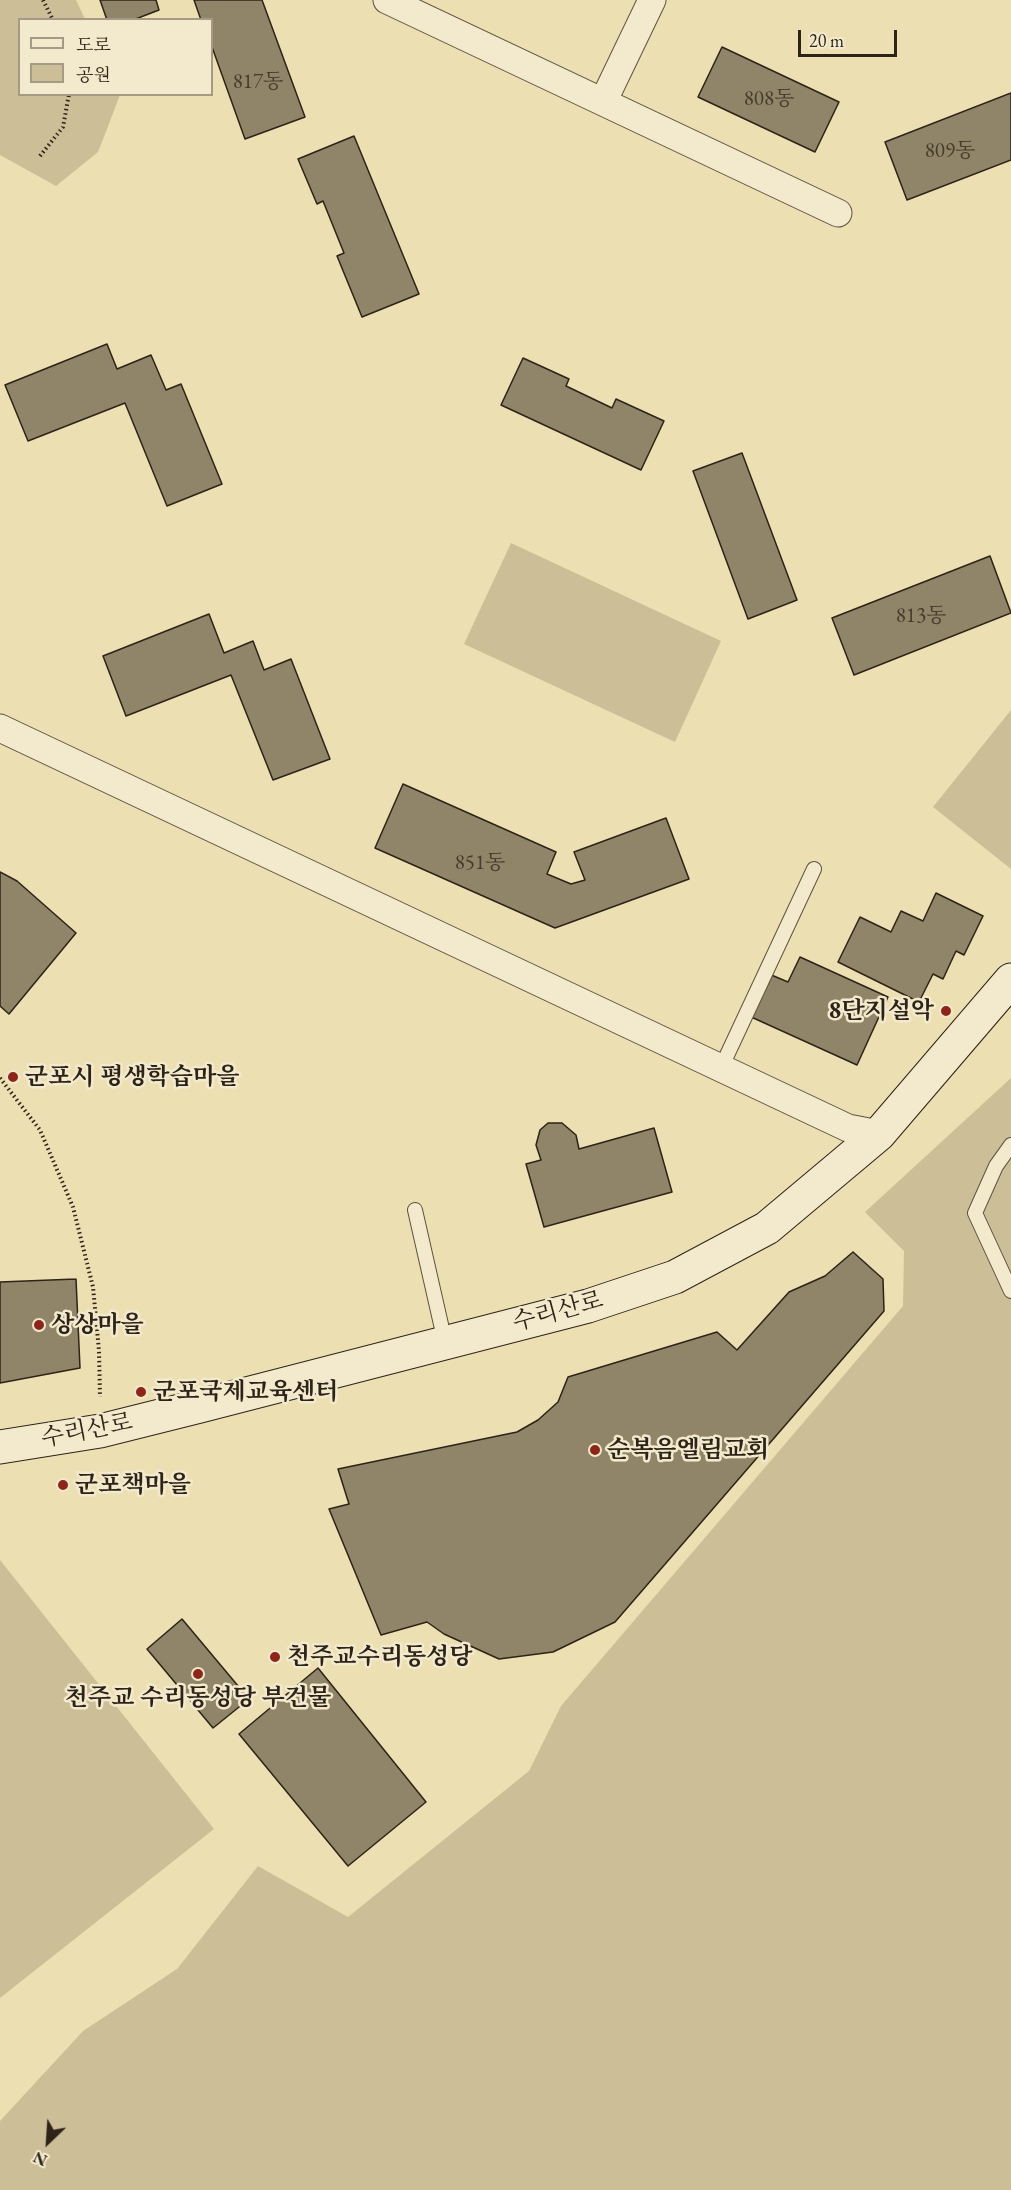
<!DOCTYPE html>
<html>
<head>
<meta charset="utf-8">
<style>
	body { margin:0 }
	#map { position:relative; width:1011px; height:2190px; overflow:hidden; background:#ecdfb2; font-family:"EB Garamond","Noto Serif KR",serif }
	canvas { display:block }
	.legend { position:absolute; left:18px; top:18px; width:195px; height:78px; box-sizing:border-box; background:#f3eacd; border:2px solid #a49a85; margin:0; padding:8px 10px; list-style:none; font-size:18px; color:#2d2318 }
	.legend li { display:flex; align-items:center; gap:12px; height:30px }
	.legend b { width:30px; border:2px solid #a49a85 }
	.north { position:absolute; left:18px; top:2112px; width:60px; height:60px; -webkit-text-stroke:4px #f3eacd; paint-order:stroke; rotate:205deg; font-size:16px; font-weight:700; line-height:24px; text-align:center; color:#2d2318 }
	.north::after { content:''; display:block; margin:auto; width:21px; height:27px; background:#2d2318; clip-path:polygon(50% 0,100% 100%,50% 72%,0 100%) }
	.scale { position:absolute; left:798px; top:30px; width:99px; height:27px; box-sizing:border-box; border:3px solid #2d2318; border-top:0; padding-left:8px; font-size:18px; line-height:21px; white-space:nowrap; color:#2d2318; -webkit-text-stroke:4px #f3eacd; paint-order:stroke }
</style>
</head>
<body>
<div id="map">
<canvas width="1011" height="2190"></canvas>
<ul class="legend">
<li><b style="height:8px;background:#f3eacd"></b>도로</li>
<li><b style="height:16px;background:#ccbf98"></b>공원</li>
</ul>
<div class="north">N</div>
<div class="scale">20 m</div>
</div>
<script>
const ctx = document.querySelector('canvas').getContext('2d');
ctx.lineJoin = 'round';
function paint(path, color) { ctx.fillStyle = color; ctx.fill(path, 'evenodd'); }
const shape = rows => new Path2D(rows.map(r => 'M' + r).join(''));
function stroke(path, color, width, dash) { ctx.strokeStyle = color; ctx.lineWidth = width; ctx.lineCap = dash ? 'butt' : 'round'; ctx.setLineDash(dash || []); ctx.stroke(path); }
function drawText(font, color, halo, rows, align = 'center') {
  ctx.font = font + ' "EB Garamond","Noto Serif KR",serif'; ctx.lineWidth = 5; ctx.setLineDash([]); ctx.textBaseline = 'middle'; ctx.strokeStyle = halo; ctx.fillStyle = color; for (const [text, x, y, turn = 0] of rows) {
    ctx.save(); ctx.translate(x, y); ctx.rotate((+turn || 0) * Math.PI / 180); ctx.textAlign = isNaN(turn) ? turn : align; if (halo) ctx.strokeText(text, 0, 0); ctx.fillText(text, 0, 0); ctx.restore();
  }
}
const green = shape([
	[0,0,76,0,85,19,20,20,20,94,120,95,98,152,56,186,0,155],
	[511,543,721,641,675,742,464,644],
	[1011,710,1011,869,933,807],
	[1011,1078,1011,2190,0,2190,0,2121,83,2031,177,1969,258,1866,348,1917,529,1771,561,1706,903,1306,904,1251,865,1212],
	[0,1560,214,1829,0,1998]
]);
const building = shape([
	[100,0,156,0,159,10,133,20,107,20,100,0],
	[194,0,262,0,305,117,245,139,212,47,212,20,201,20,194,0],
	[722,47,839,102,815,152,698,97,722,47],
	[1011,93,1011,160,907,200,885,142,1011,93],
	[354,136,419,294,362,317,337,256,344,253,323,201,317,204,298,159,354,136],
	[107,344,117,369,151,355,166,390,181,384,222,484,167,506,125,403,28,441,5,385,107,344],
	[523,358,569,379,566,386,612,408,616,399,664,421,641,470,501,405,523,358],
	[742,453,797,600,748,619,693,471,742,453],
	[990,556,1011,613,854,675,832,618,990,556],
	[209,614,224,653,253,641,264,670,291,659,330,759,273,780,231,675,126,716,103,656,209,614],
	[403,784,556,852,547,874,571,884,585,880,574,852,666,818,689,879,555,928,375,848,403,784],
	[0,872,17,881,76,933,9,1014,0,1006,0,872],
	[936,893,983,916,964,955,956,951,943,979,933,974,919,1002,838,962,860,917,891,932,901,911,923,921,936,893],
	[800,957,888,997,857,1065,749,1016,769,974,788,982,800,957],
	[548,1123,562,1123,576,1135,579,1149,654,1128,672,1192,544,1227,526,1164,541,1160,536,1145,540,1130,548,1123],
	[853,1252,883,1279,884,1311,615,1622,553,1652,499,1659,444,1634,427,1622,381,1635,329,1509,349,1504,338,1469,517,1432,538,1420,558,1402,568,1377,717,1332,737,1350,789,1292,825,1276,853,1252],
	[76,1279,80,1368,0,1383,0,1282,76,1279],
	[182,1619,249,1699,213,1728,147,1649,182,1619],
	[318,1668,426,1802,348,1866,239,1734,318,1668]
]);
const path = shape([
	[43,0,53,20],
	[40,156,63,127,69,94],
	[0,1078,40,1130,73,1207,93,1287,99,1351,100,1397]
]);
const lane = shape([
	[721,1068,814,869],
	[1011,1145,996,1166,975,1213,1011,1291],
	[415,1210,445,1342]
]);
const street = shape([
	[387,0,838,213],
	[603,102,652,0],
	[0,728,848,1128,879,1134]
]);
const secondary = shape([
	[0,1447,100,1431,200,1406,588,1306,675,1277,767,1228,879,1134,1011,980]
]);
const markers = [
	[946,1011,6,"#8f2418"],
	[13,1077,6,"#8f2418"],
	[39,1325,6,"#8f2418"],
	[141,1392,6,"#8f2418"],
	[595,1450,6,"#8f2418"],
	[63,1485,6,"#8f2418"],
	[275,1657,6,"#8f2418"],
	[198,1674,6,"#8f2418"]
];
const numberNames = [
	["817동",258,82],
	["808동",769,99],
	["809동",950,151],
	["813동",921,616],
	["851동",480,863]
];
const poiNames = [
	["8단지설악",934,1011,"right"],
	["군포시 평생학습마을",25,1077],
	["상상마을",51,1325],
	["군포국제교육센터",153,1392],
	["순복음엘림교회",607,1450],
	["군포책마을",75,1485],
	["천주교수리동성당",287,1657],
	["천주교 수리동성당 부건물",198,1698,"center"]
];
const streetNames = [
	["수리산로",558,1312,-15],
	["수리산로",87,1431,-11]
];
paint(green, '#ccbf98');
paint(building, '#908568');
stroke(building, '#2d2318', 1.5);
stroke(lane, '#5d523e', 16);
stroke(street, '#5d523e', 29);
stroke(secondary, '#2d2318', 35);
stroke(path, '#2d2318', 4, [1.5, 3]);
stroke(lane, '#f3eacd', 14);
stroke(street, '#f3eacd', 27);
stroke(secondary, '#f3eacd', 33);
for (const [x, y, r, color] of markers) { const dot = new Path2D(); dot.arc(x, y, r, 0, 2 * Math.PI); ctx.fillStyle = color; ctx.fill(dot); stroke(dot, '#f3eacd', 2); }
drawText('21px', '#463c2c', null, numberNames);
drawText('bold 24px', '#2d2318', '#f3eacd', poiNames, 'left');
drawText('24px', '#2d2318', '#f3eacd', streetNames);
</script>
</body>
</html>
